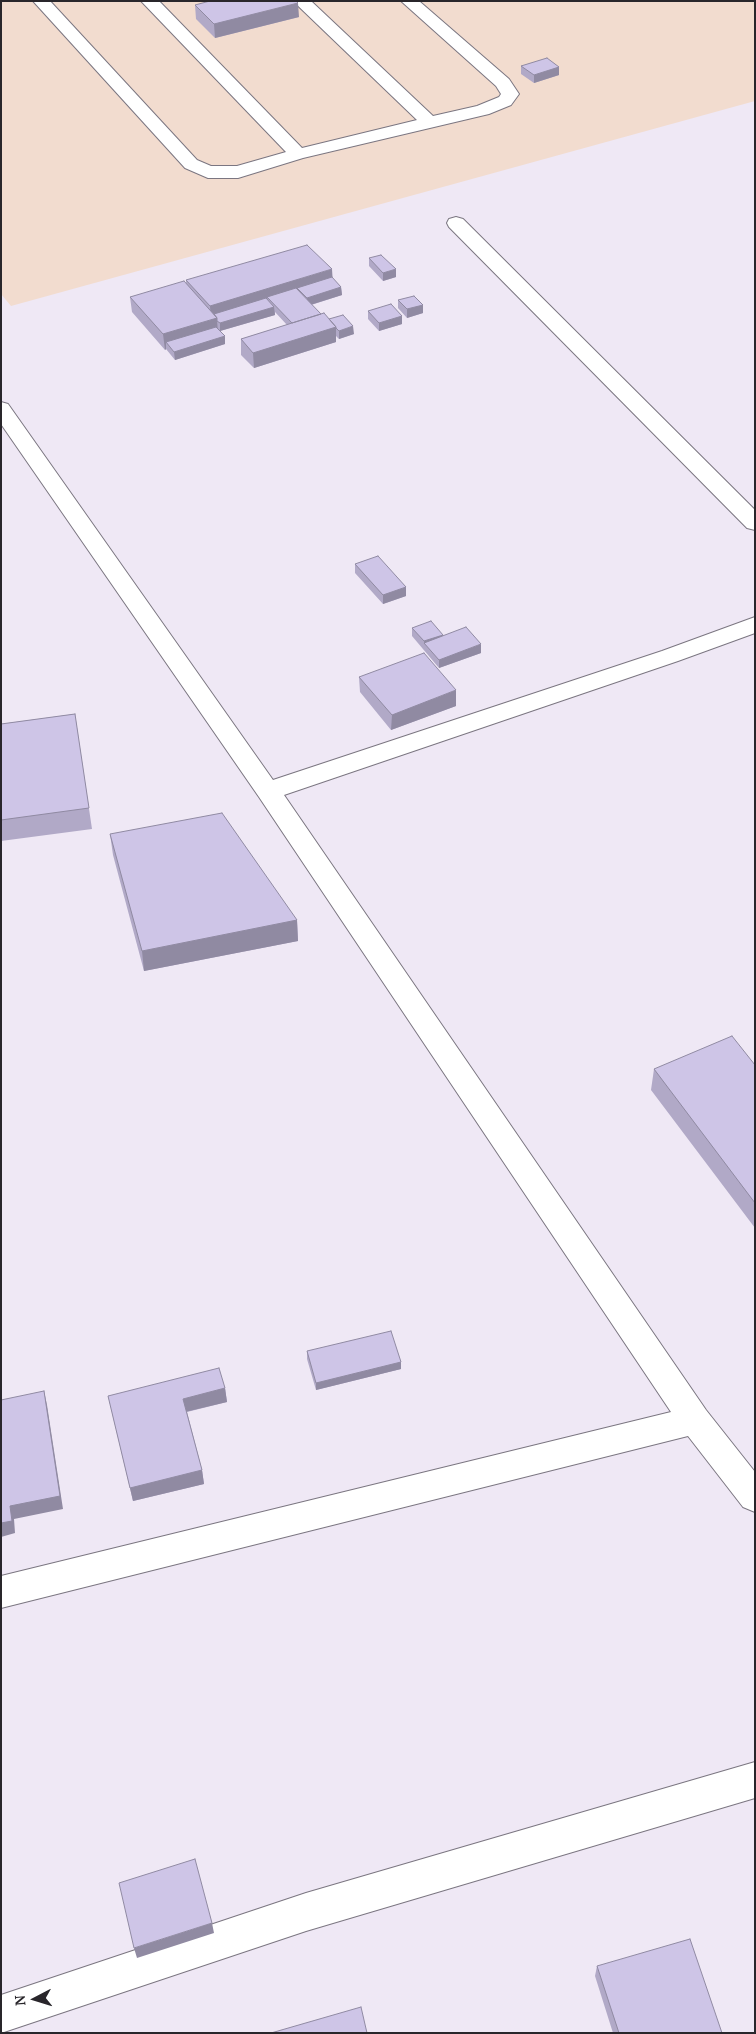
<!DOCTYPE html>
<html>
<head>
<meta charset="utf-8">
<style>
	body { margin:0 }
	#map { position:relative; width:756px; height:2034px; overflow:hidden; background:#efe8f5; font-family:"PT Serif",serif }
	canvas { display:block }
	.frame { position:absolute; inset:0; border:2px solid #29262b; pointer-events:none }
	.north { position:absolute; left:10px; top:1974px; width:50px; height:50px; -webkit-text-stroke:4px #fff; paint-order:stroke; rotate:265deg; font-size:14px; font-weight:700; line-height:20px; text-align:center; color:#29262b }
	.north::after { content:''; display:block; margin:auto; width:18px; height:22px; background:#29262b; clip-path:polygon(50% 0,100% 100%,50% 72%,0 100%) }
</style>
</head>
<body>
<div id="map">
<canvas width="756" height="2034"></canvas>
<div class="frame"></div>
<div class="north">N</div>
</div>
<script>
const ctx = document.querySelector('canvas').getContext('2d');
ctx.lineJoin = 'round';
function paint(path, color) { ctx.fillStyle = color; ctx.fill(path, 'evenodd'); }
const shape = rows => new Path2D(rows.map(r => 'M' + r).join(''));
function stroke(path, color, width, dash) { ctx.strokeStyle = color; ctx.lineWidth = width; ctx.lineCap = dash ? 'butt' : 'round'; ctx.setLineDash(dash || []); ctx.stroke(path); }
const industrial = shape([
	[1,1,755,1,755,101,11,306,1,294]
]);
const minor = shape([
	[33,1,50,1,197,160,211,166,237,166,286,152,141,1,159,1,302,148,417,120,293,1,311,1,433,116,477,106,499,97,501,94,496,86,401,1,419,1,509,79,519,94,511,105,489,114,303,158,238,178,208,178,185,168,33,1],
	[456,217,463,219,755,510,755,530,747,528,449,227,447,223,449,219,456,217],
	[1,402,8,404,273,780,662,651,755,617,755,633,678,661,284,795,706,1410,755,1472,755,1512,743,1507,688,1436,1,1608,1,1576,671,1412,259,797,1,424,1,402],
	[755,1762,755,1798,306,1931,1,2033,1,1995,306,1893,755,1762]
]);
const wall = shape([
	[195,5,299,17,215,38,196,19],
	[521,66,559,67,559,75,534,83,521,74],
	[369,258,396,277,383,281,369,266],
	[332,278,341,287,342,295,311,305,321,314,354,334,339,339,336,336,336,342,254,368,241,355,241,339,287,325,275,312,275,315,220,331,225,344,175,360,166,349,165,350,132,312,130,297,186,283,186,280],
	[398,300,423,305,423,313,407,318,398,308],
	[368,311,402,316,402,324,379,331,368,319],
	[355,564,406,587,406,596,383,604,355,573],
	[412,628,443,636,481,653,439,668,412,636],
	[359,677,456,706,391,730,360,692],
	[75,714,92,829,1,841,1,724],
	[110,834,297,920,298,941,144,971,113,855],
	[755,1065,755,1228,651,1090,654,1069],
	[307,1351,401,1362,401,1369,316,1390,307,1359],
	[225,1388,227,1402,187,1412,202,1470,204,1484,133,1501,108,1396],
	[597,1966,722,2033,613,2033,595,1976]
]);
const shadedWall = shape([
	[298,3,299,17,215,38,214,24],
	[559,67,559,75,534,83,534,75],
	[332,269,333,285,297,288,297,295,267,297,268,304,217,320,218,333,166,342,166,349,165,350,163,334,211,320,210,306],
	[396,269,396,277,383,281,383,273],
	[341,287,342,295,307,306,307,298],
	[423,305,423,313,407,318,407,309],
	[274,307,275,315,220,331,220,323],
	[402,316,402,324,379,331,379,323],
	[353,326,354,334,339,339,339,331],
	[336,327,336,342,254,368,253,353],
	[225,336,225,344,175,360,174,352],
	[406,587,406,596,383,604,383,595],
	[443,635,443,643,424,643,424,650,424,641],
	[481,644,481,653,439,668,439,660],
	[456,690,456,706,391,730,392,715],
	[297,920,298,941,144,971,142,951],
	[401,1362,401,1369,316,1390,316,1383],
	[225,1388,227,1402,185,1412,183,1399],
	[44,1391,47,1405,63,1509,14,1519,15,1533,1,1537,1,1523,10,1506],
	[202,1470,204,1484,133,1501,130,1488],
	[212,1923,214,1933,137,1958,134,1948]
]);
const building = shape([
	[210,1,296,1,298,3,214,24,195,5,210,1],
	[547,58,559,67,534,75,521,66,547,58],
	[307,245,332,269,210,306,186,280,307,245],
	[381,255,396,269,383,273,369,258,381,255],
	[332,277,341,287,307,298,297,288,332,277],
	[184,281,217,318,163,334,130,297,184,281],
	[296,288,321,314,292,323,267,297,296,288],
	[414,296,423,305,407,309,398,300,414,296],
	[266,298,274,307,220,323,217,321,217,318,214,314,266,298],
	[391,304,402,316,379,323,368,311,391,304],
	[324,313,336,327,253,353,241,339,324,313],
	[343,315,353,326,339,331,336,328,336,327,329,319,343,315],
	[216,327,225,336,174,352,166,342,216,327],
	[378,556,406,587,383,595,355,564,378,556],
	[431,621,443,635,424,641,412,628,431,621],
	[466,627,481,644,439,660,424,643,466,627],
	[424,653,456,690,392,715,359,677,424,653],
	[75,714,89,808,1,820,1,724,75,714],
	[222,813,297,920,142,951,110,834,222,813],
	[732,1036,755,1065,755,1203,654,1069,732,1036],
	[391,1331,401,1362,316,1383,307,1351,391,1331],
	[219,1368,225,1388,183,1399,202,1470,130,1488,108,1396,219,1368],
	[44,1391,60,1496,10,1506,12,1521,1,1523,1,1400,44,1391],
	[195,1859,212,1923,134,1948,119,1883,195,1859],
	[690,1939,722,2033,619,2033,597,1966,690,1939],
	[361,2007,367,2033,271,2033,361,2007]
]);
paint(industrial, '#f2dccf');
stroke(minor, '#7b7681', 2);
paint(minor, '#fff');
paint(wall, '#b1a9c7');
paint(shadedWall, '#908aa2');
paint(building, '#cec5e7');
stroke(building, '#908aa2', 1);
</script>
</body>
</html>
